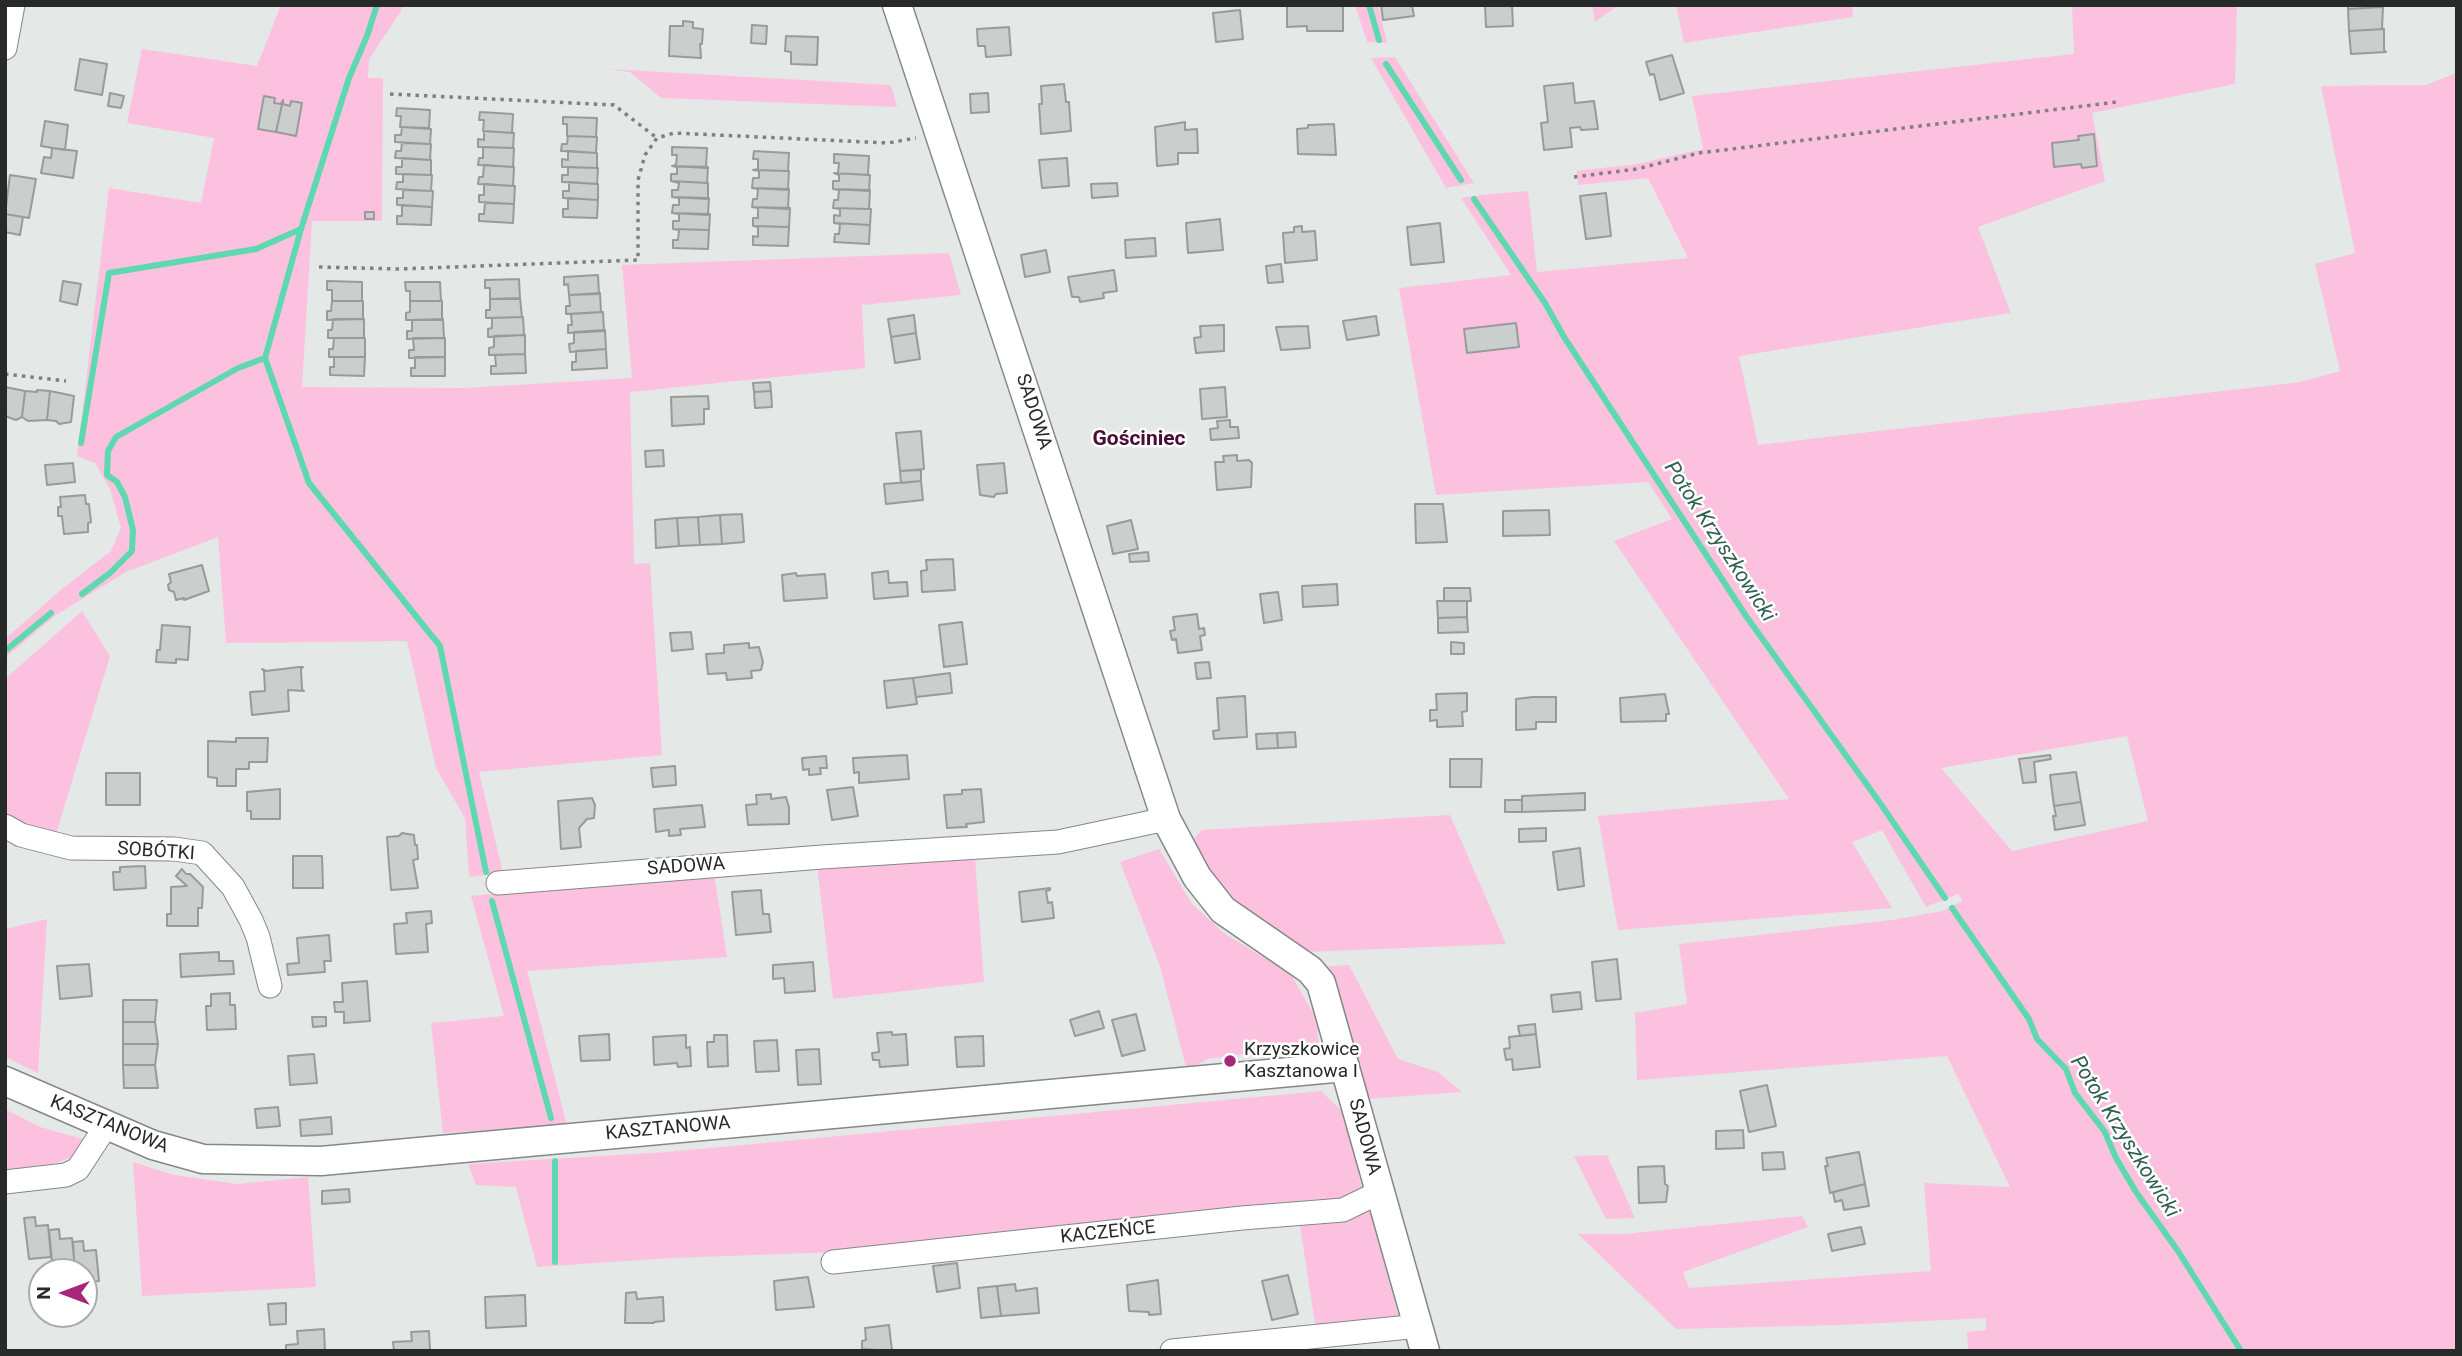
<!DOCTYPE html>
<html>
<head>
<meta charset="utf-8">
<style>
	body { margin:0 }
	#map { position:relative; width:2462px; height:1356px; overflow:hidden; background:#e4e8e7; font-family:Roboto,sans-serif }
	canvas { display:block }
	.frame { position:absolute; inset:0; border:7px solid #282a29; pointer-events:none }
	.north { position:absolute; left:28px; top:1258px; width:70px; height:70px; box-sizing:border-box; background:#fff; border:2px solid #a9aaa9; border-radius:50%; rotate:270deg; font-size:19px; font-weight:700; line-height:28px; text-align:center; color:#282a29 }
	.north::after { content:''; display:block; margin:auto; width:24px; height:32px; background:#a62777; clip-path:polygon(50% 0,100% 100%,50% 72%,0 100%) }
</style>
</head>
<body>
<div id="map">
<canvas width="2462" height="1356"></canvas>
<div class="frame"></div>
<div class="north">N</div>
</div>
<script>
const ctx = document.querySelector('canvas').getContext('2d');
ctx.lineJoin = 'round';
function paint(path, color) { ctx.fillStyle = color; ctx.fill(path, 'evenodd'); }
const shape = rows => new Path2D(rows.map(r => 'M' + r).join(''));
function stroke(path, color, width, dash) { ctx.strokeStyle = color; ctx.lineWidth = width; ctx.lineCap = dash ? 'butt' : 'round'; ctx.setLineDash(dash || []); ctx.stroke(path); }
function drawText(font, color, halo, rows, align = 'center') {
  ctx.font = font + ' Roboto,sans-serif'; ctx.lineWidth = 5; ctx.setLineDash([]); ctx.textBaseline = 'middle'; ctx.strokeStyle = halo; ctx.fillStyle = color; for (const [text, x, y, turn = 0] of rows) {
    ctx.save(); ctx.translate(x, y); ctx.rotate((+turn || 0) * Math.PI / 180); ctx.textAlign = isNaN(turn) ? turn : align; if (halo) ctx.strokeText(text, 0, 0); ctx.fillText(text, 0, 0); ctx.restore();
  }
}
const green = shape([
	[281,5,403,5,401,11,369,59,368,78,383,78,382,221,312,221,302,387,464,388,632,378,622,265,949,253,961,295,862,305,865,368,630,392,634,564,650,563,662,755,479,772,503,873,469,877,465,818,436,768,407,641,226,643,218,537,126,572,56,615,5,658,5,639,62,589,111,551,121,528,110,489,95,463,77,456,109,188,201,203,214,138,127,123,142,49,257,66],
	[1355,5,1378,5,1387,43,1367,42],
	[1592,5,1619,5,1595,22],
	[1676,5,1852,5,1853,17,1684,43],
	[2072,5,2237,5,2235,84,2092,113,2105,181,1978,227,2011,313,1739,356,1758,445,2300,382,2340,371,2315,264,2355,253,2321,86,2426,85,2457,73,2457,1351,1968,1351,1967,1332,1986,1330,1986,1318,1840,1325,1676,1329,1578,1234,1624,1234,1802,1216,1808,1227,1683,1272,1689,1288,1931,1271,1924,1183,2010,1187,1947,1056,1637,1080,1635,1013,1687,1004,1679,944,1892,920,1943,911,1963,901,1958,894,1926,907,1882,830,1852,842,1892,908,1618,930,1598,816,1789,799,1614,541,1672,519,1648,482,1436,495,1399,288,1511,275,1461,198,1480,195,1528,191,1537,272,1688,258,1648,178,1578,185,1577,171,1637,164,1703,149,1692,96,2074,54],
	[2127,736,2148,821,2012,851,1941,768],
	[1395,57,1474,183,1446,188,1371,58],
	[608,69,891,85,897,107,661,98,630,72],
	[82,611,110,656,56,834,23,825,5,815,5,679],
	[1450,815,1506,944,1304,952,1237,908,1191,842,1202,830],
	[1159,849,1192,904,1225,934,1290,973,1316,1018,1319,1045,1306,1057,1269,1051,1207,1059,1187,1071,1160,966,1120,862],
	[975,858,984,982,833,999,817,866],
	[714,873,727,957,527,971,567,1125,443,1133,431,1023,504,1016,471,896],
	[47,919,38,1073,5,1057,5,929],
	[1349,965,1398,1059,1438,1072,1462,1092,1366,1099,1322,967],
	[1321,1091,1343,1112,1363,1192,1340,1204,863,1251,672,1258,537,1267,516,1187,476,1185,468,1164,667,1152],
	[5,1109,40,1127,83,1139,78,1155,53,1164,5,1170],
	[1607,1155,1635,1218,1606,1219,1574,1156],
	[133,1162,174,1175,237,1184,308,1177,316,1287,142,1296],
	[1369,1209,1400,1322,1316,1330,1299,1219]
]);
const stream = shape([
	[377,5,367,36,349,78,301,229,265,358,309,483,440,646,486,872],
	[1369,5,1379,40],
	[1386,64,1461,180],
	[1474,199,1545,303,1564,337,1746,616,1880,803,1945,898],
	[81,443,109,273,256,249,301,229],
	[82,594,110,573,132,551,133,530,125,497,117,482,107,475,108,451,116,437,238,368,265,358],
	[5,651,51,613],
	[492,901,551,1118],
	[1952,908,2029,1019,2037,1039,2066,1069,2075,1093,2105,1132,2116,1158,2136,1192,2178,1251,2241,1351],
	[555,1262,555,1161]
]);
const building = shape([
	[1287,5,1343,5,1343,31,1307,31,1307,26,1287,27,1287,5],
	[1381,5,1412,5,1414,16,1383,20,1381,5],
	[1485,5,1512,5,1513,26,1486,27,1485,5],
	[2348,5,2382,5,2382,7,2348,9,2348,5],
	[2383,7,2382,28,2384,29,2349,31,2348,9,2383,7],
	[1240,10,1243,39,1216,42,1213,13,1240,10],
	[683,21,693,22,693,28,703,29,702,44,700,44,701,58,669,56,670,26,683,26,683,21],
	[752,25,767,26,766,44,751,43,752,25],
	[1009,27,1011,55,986,57,985,46,978,46,977,29,1009,27],
	[2384,29,2384,50,2386,52,2351,54,2349,31,2384,29],
	[786,36,818,37,817,65,791,64,791,52,785,51,786,36],
	[1672,55,1684,93,1660,100,1654,74,1650,75,1646,62,1672,55],
	[80,59,107,64,102,95,75,90,80,59],
	[1573,83,1575,103,1594,101,1598,129,1581,130,1580,127,1570,128,1572,147,1544,150,1541,123,1548,122,1544,86,1573,83],
	[1064,84,1066,102,1069,102,1071,131,1041,134,1039,104,1042,104,1041,86,1064,84],
	[110,93,124,96,121,108,108,106,110,93],
	[988,93,989,112,971,113,970,94,988,93],
	[264,96,275,98,274,103,281,104,283,100,276,132,258,129,264,96],
	[283,100,283,104,290,106,291,101,302,103,296,136,276,132,283,100],
	[397,108,430,110,429,128,400,127,401,116,396,116,397,108],
	[480,112,513,114,512,133,483,131,484,120,479,120,480,112],
	[563,117,597,118,596,137,567,136,567,124,563,124,563,117],
	[45,121,68,125,65,150,41,146,45,121],
	[1185,122,1185,130,1197,129,1198,153,1178,153,1178,164,1157,166,1155,127,1185,122],
	[1334,124,1336,155,1298,154,1297,129,1308,128,1308,125,1334,124],
	[402,127,431,129,430,144,395,142,395,135,401,135,402,127],
	[484,131,514,133,513,148,478,147,478,139,484,140,484,131],
	[2094,134,2097,166,2082,168,2081,164,2054,167,2052,143,2079,140,2078,136,2094,134],
	[568,136,597,137,596,153,561,151,562,144,567,144,568,136],
	[402,143,431,144,430,160,395,158,396,151,401,151,402,143],
	[483,147,514,148,513,167,478,165,479,158,483,158,483,147],
	[672,147,707,148,706,168,672,166,676,165,677,155,672,155,672,147],
	[52,148,77,151,73,178,41,173,44,157,51,158,52,148],
	[568,151,597,153,597,168,562,167,562,159,568,160,568,151],
	[754,151,789,153,788,171,753,170,758,169,758,159,753,159,754,151],
	[834,154,869,156,868,175,834,173,838,173,839,163,834,163,834,154],
	[402,158,431,160,431,175,396,174,396,167,402,167,402,158],
	[1067,158,1069,186,1042,188,1039,160,1067,158],
	[484,165,514,167,513,186,478,184,479,177,483,177,484,165],
	[672,166,708,167,707,183,671,181,671,174,677,174,677,167,672,166],
	[568,167,598,168,597,184,562,182,562,175,568,175,568,167],
	[753,170,789,171,788,190,752,188,753,178,759,178,759,171,753,170],
	[834,173,870,175,869,191,833,189,833,181,839,181,839,175,834,173],
	[403,174,432,175,431,191,396,189,397,182,403,182,403,174],
	[10,175,36,179,29,218,5,214,10,175],
	[671,181,708,183,708,199,672,197,672,190,678,190,679,183,671,181],
	[569,182,598,184,598,200,563,198,563,191,569,191,569,182],
	[1117,183,1118,196,1092,198,1091,184,1117,183],
	[484,184,515,186,514,204,479,202,479,195,484,195,484,184],
	[752,188,789,189,788,209,752,207,753,199,757,199,758,189,752,188],
	[833,189,870,190,869,209,833,208,834,200,838,200,839,190,833,189],
	[403,190,433,191,432,207,397,205,397,198,403,198,403,190],
	[1606,193,1611,236,1586,239,1580,196,1606,193],
	[672,197,709,198,708,215,672,213,673,205,679,205,679,198,672,197],
	[568,198,598,200,597,218,563,217,563,209,568,209,568,198],
	[485,203,514,204,513,223,479,221,479,214,484,214,485,203],
	[402,205,432,207,431,225,397,224,397,216,402,216,402,205],
	[752,207,790,208,789,227,753,226,753,218,758,218,758,208,752,207],
	[833,208,869,209,871,209,870,225,834,223,834,215,840,216,840,209,833,208],
	[365,212,374,212,374,219,365,219,365,212],
	[672,213,710,214,709,230,673,229,673,221,679,221,679,214,672,213],
	[5,214,23,217,20,235,5,232,5,214],
	[1220,219,1223,250,1188,253,1186,223,1220,219],
	[834,223,870,225,869,244,834,242,835,234,839,234,840,224,834,223],
	[1440,223,1444,262,1411,265,1407,227,1440,223],
	[753,226,789,227,788,246,753,245,753,236,758,237,758,227,753,226],
	[1302,226,1302,232,1315,231,1317,260,1285,263,1283,233,1294,232,1294,227,1302,226],
	[673,229,709,230,708,249,673,248,673,240,678,240,679,230,673,229],
	[1155,238,1156,256,1126,258,1125,240,1155,238],
	[1046,250,1050,272,1025,277,1021,255,1046,250],
	[1281,264,1283,282,1268,283,1266,266,1281,264],
	[1114,270,1117,291,1103,293,1104,298,1080,302,1079,297,1072,297,1068,277,1114,270],
	[598,275,599,294,569,295,568,284,564,285,564,277,598,275],
	[519,279,520,299,490,299,490,288,485,288,485,280,519,279],
	[63,281,81,284,77,305,60,301,63,281],
	[327,281,362,282,362,301,332,301,332,290,327,290,327,281],
	[405,282,440,282,441,301,410,301,410,291,406,291,405,282],
	[600,293,601,312,566,314,566,306,570,306,569,295,600,293],
	[520,298,522,317,486,318,486,310,490,310,490,299,520,298],
	[332,301,363,301,363,319,327,320,327,311,331,311,332,301],
	[410,301,442,301,442,320,406,320,406,313,410,312,410,301],
	[603,312,604,331,568,333,568,325,572,325,571,314,603,312],
	[914,315,916,333,891,337,888,319,914,315],
	[1376,316,1379,335,1347,340,1343,321,1376,316],
	[523,317,524,335,488,337,488,329,492,328,492,318,523,317],
	[333,319,364,319,364,338,328,338,328,330,332,330,333,319],
	[443,319,444,338,407,339,407,331,412,331,412,320,443,319],
	[1516,323,1519,347,1467,353,1464,329,1516,323],
	[1224,325,1224,351,1196,353,1194,338,1201,337,1200,326,1224,325],
	[1308,326,1310,348,1281,350,1276,327,1308,326],
	[605,330,606,349,570,352,569,344,574,343,574,332,605,330],
	[916,333,920,359,895,363,891,337,916,333],
	[525,335,525,354,489,355,489,348,494,347,494,336,525,335],
	[334,338,365,338,365,357,329,357,329,349,333,349,334,338],
	[413,338,445,338,445,357,409,358,409,350,414,350,413,338],
	[606,349,607,368,572,370,572,362,576,362,576,351,606,349],
	[525,354,526,373,491,374,491,366,496,366,495,355,525,354],
	[334,357,365,357,364,376,330,375,330,367,334,367,334,357],
	[415,357,445,357,445,376,411,376,411,368,415,368,415,357],
	[770,382,771,391,754,392,753,383,770,382],
	[5,387,25,391,22,417,16,420,5,416,5,387],
	[1225,387,1227,417,1202,419,1200,389,1225,387],
	[37,390,50,391,47,420,28,421,22,417,25,391,37,392,37,390],
	[50,391,74,396,71,422,59,424,56,421,47,420,50,391],
	[771,391,772,407,755,408,754,392,771,391],
	[708,396,709,409,704,409,704,424,672,426,671,397,708,396],
	[1230,420,1230,427,1238,427,1239,438,1211,440,1210,429,1218,428,1217,421,1230,420],
	[921,431,924,469,900,471,896,433,921,431],
	[663,450,664,466,646,467,645,451,663,450],
	[1237,455,1237,461,1249,460,1252,463,1251,487,1217,490,1215,462,1224,462,1223,456,1237,455],
	[73,463,75,482,47,485,45,465,73,463],
	[1004,463,1007,493,996,494,994,497,980,495,977,465,1004,463],
	[921,470,921,481,901,483,900,471,921,470],
	[921,481,923,500,886,504,884,484,921,481],
	[85,495,86,504,89,504,91,522,88,523,88,532,64,534,62,516,58,516,58,507,61,507,60,497,85,495],
	[1415,504,1443,504,1447,542,1416,543,1415,504],
	[1549,510,1550,535,1503,536,1503,511,1549,510],
	[742,514,744,542,722,544,720,515,742,514],
	[720,515,722,544,700,545,698,517,720,515],
	[698,517,700,545,679,546,677,518,698,517],
	[677,518,679,546,656,548,655,520,677,518],
	[1131,520,1138,549,1113,554,1107,526,1131,520],
	[1148,552,1149,561,1130,562,1129,554,1148,552],
	[953,559,955,590,922,592,921,571,927,570,926,560,953,559],
	[202,565,209,591,184,600,184,598,176,600,174,592,169,590,168,585,171,582,169,574,202,565],
	[888,571,889,583,907,582,908,596,874,599,872,573,888,571],
	[796,573,797,576,825,574,827,598,784,601,782,575,796,573],
	[1337,584,1338,605,1303,607,1302,586,1337,584],
	[1444,588,1470,588,1471,601,1444,601,1444,588],
	[1278,592,1282,620,1264,623,1260,594,1278,592],
	[1437,601,1467,601,1467,617,1438,618,1437,601],
	[1197,614,1199,629,1204,628,1205,635,1200,636,1202,650,1178,653,1176,639,1172,640,1170,631,1175,630,1173,617,1197,614],
	[1467,617,1468,632,1438,633,1438,618,1467,617],
	[962,622,967,664,944,667,939,625,962,622],
	[162,625,190,627,188,660,176,659,176,663,156,662,157,650,160,650,162,625],
	[691,632,693,649,672,651,670,633,691,632],
	[1451,642,1464,643,1464,654,1451,654,1451,642],
	[749,643,749,648,759,647,763,662,761,670,751,671,752,678,727,680,726,673,708,674,706,654,724,653,724,645,749,643],
	[1209,662,1211,678,1197,679,1195,663,1209,662],
	[299,667,303,667,301,669,302,690,304,691,288,690,289,711,252,715,250,692,265,691,264,671,262,669,266,671,299,667],
	[950,673,952,693,916,697,913,678,950,673],
	[913,678,917,704,887,708,884,681,913,678],
	[1467,693,1467,711,1462,712,1463,726,1437,727,1437,720,1430,721,1430,710,1437,710,1436,694,1467,693],
	[1665,694,1669,714,1666,714,1666,721,1621,722,1620,698,1665,694],
	[1245,696,1247,737,1214,739,1213,731,1219,730,1217,698,1245,696],
	[1533,697,1556,697,1556,722,1536,722,1536,729,1516,730,1516,699,1533,697],
	[1295,732,1296,747,1278,748,1277,733,1295,732],
	[1277,733,1278,748,1257,749,1256,734,1277,733],
	[236,738,268,738,267,762,249,762,249,769,236,769,236,786,217,786,217,778,208,777,208,741,236,742,236,738],
	[907,755,909,779,859,783,859,772,854,773,853,758,907,755],
	[2050,755,2051,759,2034,762,2036,782,2023,783,2019,759,2050,755],
	[826,756,827,768,820,768,821,774,809,775,809,769,803,770,802,758,826,756],
	[1450,759,1482,759,1481,787,1450,787,1450,759],
	[675,766,676,785,653,787,651,768,675,766],
	[2076,772,2081,802,2054,806,2050,775,2076,772],
	[106,773,140,773,140,805,106,805,106,773],
	[853,787,858,816,832,820,827,790,853,787],
	[280,789,280,819,251,819,251,811,247,811,247,792,280,789],
	[981,789,984,822,966,824,967,827,947,828,944,795,962,794,962,790,981,789],
	[1585,793,1585,810,1522,812,1522,796,1585,793],
	[771,794,771,799,786,797,789,807,789,824,748,825,746,805,757,804,756,795,771,794],
	[592,798,595,805,594,818,587,819,579,828,581,847,561,849,558,801,592,798],
	[1505,800,1522,800,1522,812,1505,812,1505,800],
	[2081,802,2085,825,2055,830,2053,816,2056,816,2054,806,2081,802],
	[702,805,705,827,680,829,681,835,669,836,669,830,656,832,654,809,702,805],
	[1546,828,1546,841,1519,842,1519,829,1546,828],
	[402,833,414,835,415,845,417,845,418,859,413,860,418,888,391,890,387,837,399,836,402,833],
	[1580,848,1584,886,1558,890,1553,852,1580,848],
	[293,856,322,856,323,888,293,888,293,856],
	[145,866,146,888,114,890,113,872,120,872,120,867,145,866],
	[182,869,186,874,190,874,203,887,202,908,198,908,198,926,167,926,167,914,171,914,171,887,187,886,176,876,182,869],
	[1050,888,1050,890,1046,891,1048,903,1052,902,1054,918,1022,922,1019,892,1050,888],
	[761,890,763,914,769,914,771,932,736,935,732,892,761,890],
	[431,911,432,923,426,924,428,952,396,954,394,924,407,923,406,913,431,911],
	[329,935,331,961,324,961,325,972,288,975,287,964,299,963,297,938,329,935],
	[219,952,219,961,233,961,234,974,181,977,180,954,219,952],
	[1617,959,1621,999,1596,1001,1592,962,1617,959],
	[813,962,815,991,785,993,784,978,773,979,773,965,813,962],
	[89,964,92,996,60,999,57,966,89,964],
	[367,981,370,1021,344,1023,344,1012,335,1012,334,1002,343,1002,342,983,367,981],
	[1580,992,1582,1009,1553,1012,1551,995,1580,992],
	[230,993,230,1005,235,1005,236,1029,207,1030,206,1006,211,1006,211,994,230,993],
	[123,1000,157,1000,155,1022,123,1022,123,1000],
	[1099,1011,1104,1028,1075,1036,1070,1020,1099,1011],
	[1136,1014,1145,1050,1122,1056,1112,1020,1136,1014],
	[312,1017,326,1017,326,1026,313,1027,312,1017],
	[123,1022,155,1022,158,1044,123,1044,123,1022],
	[1535,1024,1536,1034,1520,1036,1518,1026,1535,1024],
	[892,1032,892,1035,906,1034,908,1065,880,1067,879,1060,873,1060,872,1053,879,1052,877,1033,892,1032],
	[609,1034,610,1060,581,1061,579,1036,609,1034],
	[1536,1034,1540,1067,1513,1070,1512,1059,1506,1060,1504,1049,1510,1048,1509,1037,1536,1034],
	[686,1035,686,1048,690,1047,691,1066,678,1067,677,1063,654,1065,653,1037,686,1035],
	[714,1035,727,1035,728,1066,708,1067,707,1042,714,1042,714,1035],
	[983,1036,984,1066,957,1067,955,1037,983,1036],
	[777,1040,779,1071,756,1072,754,1041,777,1040],
	[123,1044,158,1044,155,1065,123,1065,123,1044],
	[819,1049,821,1084,798,1085,796,1050,819,1049],
	[314,1054,317,1083,290,1085,288,1056,314,1054],
	[123,1065,155,1065,158,1088,124,1088,123,1065],
	[1767,1085,1776,1126,1749,1132,1740,1091,1767,1085],
	[278,1107,280,1126,257,1128,255,1109,278,1107],
	[331,1117,332,1134,301,1136,300,1120,331,1117],
	[1743,1130,1744,1148,1716,1149,1716,1131,1743,1130],
	[1783,1152,1785,1169,1763,1170,1762,1153,1783,1152],
	[1859,1152,1865,1184,1830,1193,1825,1166,1828,1166,1826,1158,1859,1152],
	[1664,1166,1665,1184,1668,1186,1666,1202,1639,1203,1638,1167,1664,1166],
	[1865,1184,1869,1206,1844,1210,1842,1200,1835,1202,1833,1192,1865,1184],
	[349,1189,350,1202,322,1204,322,1191,349,1189],
	[35,1217,36,1226,48,1225,51,1257,29,1259,24,1218,35,1217],
	[1861,1227,1865,1244,1832,1251,1828,1234,1861,1227],
	[59,1229,60,1239,72,1238,75,1269,53,1272,49,1230,59,1229],
	[83,1241,84,1251,96,1250,99,1281,84,1283,84,1272,75,1272,73,1242,83,1241],
	[957,1263,960,1288,937,1292,933,1266,957,1263],
	[1288,1275,1298,1314,1272,1320,1262,1281,1288,1275],
	[808,1277,814,1307,776,1310,774,1281,808,1277],
	[1158,1280,1161,1314,1149,1315,1149,1312,1129,1311,1127,1285,1158,1280],
	[1015,1284,1016,1291,1037,1288,1039,1313,1001,1316,997,1286,1015,1284],
	[997,1286,1001,1316,981,1318,978,1288,997,1286],
	[636,1292,637,1299,663,1297,664,1321,654,1322,654,1323,625,1323,626,1293,636,1292],
	[525,1295,526,1326,486,1328,485,1297,525,1295],
	[286,1303,286,1324,270,1325,268,1304,286,1303],
	[889,1325,892,1351,862,1349,862,1341,866,1340,865,1328,889,1325],
	[324,1329,325,1351,286,1351,286,1345,298,1344,297,1331,324,1329],
	[429,1331,430,1351,394,1351,393,1342,412,1341,411,1332,429,1331]
]);
const path = shape([
	[390,94,614,105,657,138],
	[1574,177,1637,169,1699,153,2117,102],
	[319,267,399,269,638,260,638,180,645,155,657,138,674,133,888,143,916,138],
	[5,374,66,381]
]);
const minor = shape([
	[5,48,13,5],
	[5,826,21,835,71,848,174,849,202,853,233,887,251,920,258,937,270,986],
	[498,883,822,857,1058,842,1166,819],
	[5,1182,66,1175,78,1169,106,1126],
	[833,1262,1242,1218,1343,1210,1380,1192],
	[1172,1351,1419,1326]
]);
const tertiary = shape([
	[897,5,1166,819,1197,877,1223,910,1310,970,1321,983,1425,1351],
	[5,1081,153,1145,203,1159,321,1161,1345,1067]
]);
const markers = [
	[1230,1061,7,"#a62777"]
];
const streetNames = [
	["SADOWA",1033,412,72],
	["SOBÓTKI",156,852,4],
	["SADOWA",686,867,-4],
	["KASZTANOWA",109,1125,22],
	["KASZTANOWA",668,1129,-5],
	["SADOWA",1364,1137,75],
	["KACZEŃCE",1108,1233,-6]
];
const poiNames = [
	["Krzyszkowice",1244,1050],
	["Kasztanowa I",1244,1072]
];
const neighbourhoodNames = [
	["Gościniec",1139,440]
];
const waterNames = [
	["Potok Krzyszkowicki",1719,542,57],
	["Potok Krzyszkowicki",2124,1137,58]
];
paint(green, '#fcc1df');
stroke(stream, '#5ed9af', 6);
paint(building, '#cacecc');
stroke(building, '#989b9a', 2);
stroke(minor, '#848886', 25);
stroke(tertiary, '#848886', 31);
stroke(path, '#7e8180', 3.5, [3.5, 5]);
stroke(minor, '#fff', 23);
stroke(tertiary, '#fff', 28);
for (const [x, y, r, color] of markers) { const dot = new Path2D(); dot.arc(x, y, r, 0, 2 * Math.PI); ctx.fillStyle = color; ctx.fill(dot); stroke(dot, '#fff', 2.5); }
drawText('19px', '#282a29', '#fff', streetNames);
drawText('19px', '#282a29', '#fff', poiNames, 'left');
drawText('bold 21px', '#4a0d33', '#fff', neighbourhoodNames);
drawText('italic 21px', '#2e604e', '#fff', waterNames);
</script>
</body>
</html>
